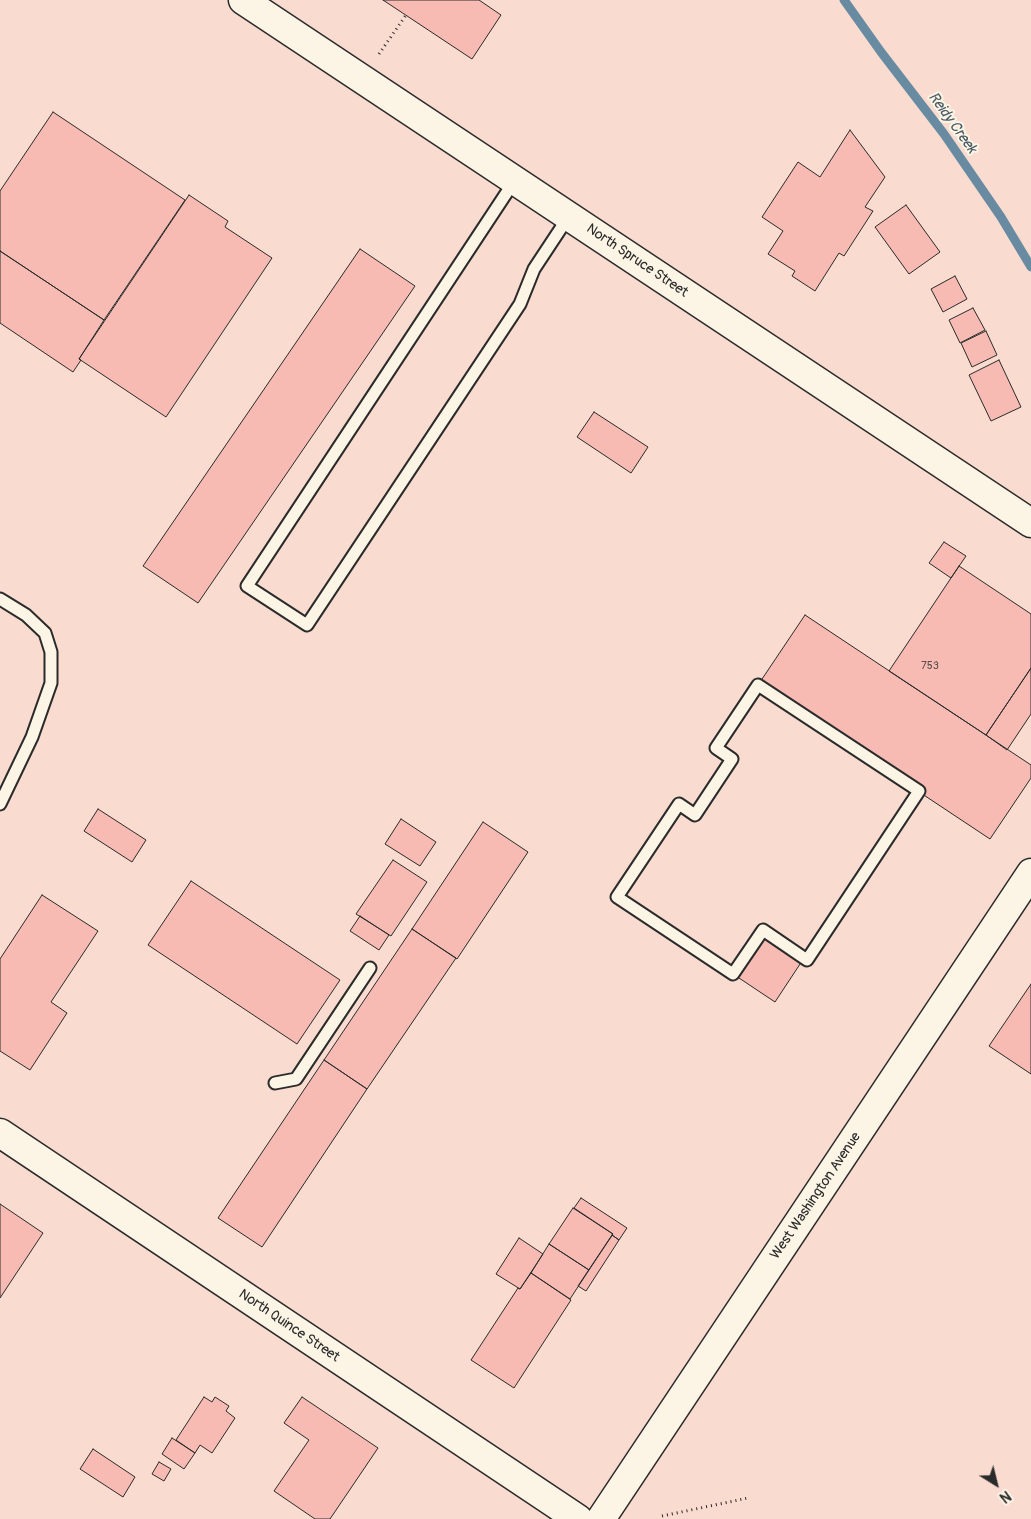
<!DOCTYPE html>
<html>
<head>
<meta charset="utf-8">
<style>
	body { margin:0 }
	#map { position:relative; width:1031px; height:1519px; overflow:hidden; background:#fbe9db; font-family:Pangolin,sans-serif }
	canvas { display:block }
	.north { position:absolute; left:971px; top:1459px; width:50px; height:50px; -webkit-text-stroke:4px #fcf5e5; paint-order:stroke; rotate:144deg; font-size:14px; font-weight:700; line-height:20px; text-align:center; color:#2b2b2b }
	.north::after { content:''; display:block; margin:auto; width:18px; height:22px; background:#2b2b2b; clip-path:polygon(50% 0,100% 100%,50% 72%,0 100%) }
</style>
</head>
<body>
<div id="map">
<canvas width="1031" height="1519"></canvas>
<div class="north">N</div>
</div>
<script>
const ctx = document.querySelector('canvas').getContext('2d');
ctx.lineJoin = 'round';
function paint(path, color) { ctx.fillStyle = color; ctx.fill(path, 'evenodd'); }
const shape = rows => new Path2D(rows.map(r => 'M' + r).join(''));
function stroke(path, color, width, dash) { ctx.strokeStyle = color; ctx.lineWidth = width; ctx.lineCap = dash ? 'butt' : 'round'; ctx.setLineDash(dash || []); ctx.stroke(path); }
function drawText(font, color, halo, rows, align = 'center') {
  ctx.font = font + ' Pangolin,sans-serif'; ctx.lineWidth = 4; ctx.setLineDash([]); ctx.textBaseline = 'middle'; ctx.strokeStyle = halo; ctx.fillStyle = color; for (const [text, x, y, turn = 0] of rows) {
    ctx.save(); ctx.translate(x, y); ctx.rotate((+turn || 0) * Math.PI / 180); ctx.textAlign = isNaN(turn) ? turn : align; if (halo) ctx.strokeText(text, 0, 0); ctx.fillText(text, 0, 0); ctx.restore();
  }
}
const built = shape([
	[0,0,1031,0,1031,1519,0,1519]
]);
const stream = shape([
	[844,0,881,52,944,134,1001,217,1031,267]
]);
const building = shape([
	[383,0,479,0,501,15,472,59,383,0],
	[53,112,185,200,104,320,0,251,0,191,53,112],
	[850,130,885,177,865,207,873,211,844,256,839,253,815,291,792,276,795,271,768,254,783,231,762,217,798,162,820,177,850,130],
	[189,195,228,221,225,227,272,258,166,417,79,359,189,195],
	[906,205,940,252,909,274,875,227,906,205],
	[360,249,415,286,198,603,143,566,360,249],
	[0,251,104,320,79,359,81,360,73,372,0,323,0,251],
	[955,276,967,299,943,312,931,289,955,276],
	[973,308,985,330,960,343,949,320,973,308],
	[986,331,997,355,972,367,961,343,986,331],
	[999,360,1021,407,991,421,969,375,999,360],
	[594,412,648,447,631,473,577,437,594,412],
	[944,542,966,556,951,578,929,563,944,542],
	[959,566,1031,614,1031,668,986,735,889,671,959,566],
	[805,615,1031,765,1031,778,990,839,758,685,805,615],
	[1031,668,1031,714,1007,750,986,735,1031,668],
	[98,809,146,840,132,862,84,831,98,809],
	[401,819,436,842,420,866,385,844,401,819],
	[483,822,528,852,457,959,412,929,483,822],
	[393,860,427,882,391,936,356,914,393,860],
	[191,881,340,980,297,1044,148,945,191,881],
	[42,895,98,931,51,1002,67,1013,30,1070,0,1051,0,959,42,895],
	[360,916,389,935,379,950,350,931,360,916],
	[412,929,456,958,367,1089,324,1060,412,929],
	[763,930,804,958,775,1002,733,974,763,930],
	[1031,984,1031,1074,989,1046,1031,984],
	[324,1060,367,1089,262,1247,218,1218,324,1060],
	[581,1198,627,1228,619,1240,612,1235,613,1234,574,1208,581,1198],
	[0,1204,43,1233,0,1298,0,1204],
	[573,1208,613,1234,589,1270,549,1244,573,1208],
	[612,1235,619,1240,586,1291,578,1286,612,1235],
	[519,1238,543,1254,520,1289,496,1274,519,1238],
	[549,1244,589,1270,570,1299,531,1273,549,1244],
	[531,1273,571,1300,514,1388,471,1360,518,1288,520,1289,531,1273],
	[204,1397,212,1402,215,1397,229,1406,226,1411,235,1418,212,1453,200,1445,195,1453,176,1440,204,1397],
	[302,1397,378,1448,330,1519,315,1519,274,1491,309,1440,284,1423,302,1397],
	[172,1438,195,1453,184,1469,162,1454,172,1438],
	[93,1449,135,1477,123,1497,80,1469,93,1449],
	[159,1462,171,1469,164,1481,152,1474,159,1462]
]);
const path = shape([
	[379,54,406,15],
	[662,1516,748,1498]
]);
const lane = shape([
	[515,180,247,586,307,625,520,304,534,269,569,216],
	[0,599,26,615,45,633,51,652,51,683,32,737,0,804],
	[758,685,919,791,807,960,763,930,733,974,617,897,679,804,695,815,732,759,716,748,758,685],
	[275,1083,296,1079,370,968]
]);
const secondary = shape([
	[243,0,1031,523],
	[0,1133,578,1519],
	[601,1519,1031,873]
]);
const numberNames = [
	["753",930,666]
];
const streetNames = [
	["North Spruce Street",637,261,34],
	["West Washington Avenue",816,1196,-56],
	["North Quince Street",289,1326,34]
];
const waterNames = [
	["Reidy Creek",952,123,54]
];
paint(built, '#fadbcf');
stroke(stream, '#688ba1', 9);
paint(building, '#f7bbb3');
stroke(building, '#2b2b2b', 1);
stroke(lane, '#2b2b2b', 15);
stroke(secondary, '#2b2b2b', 31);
stroke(path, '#2b2b2b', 3, [1, 4]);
stroke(lane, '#fcf5e5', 11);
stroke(secondary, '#fcf5e5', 28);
drawText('11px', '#5e4f4d', null, numberNames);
drawText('14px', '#2b2b2b', '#fcf5e5', streetNames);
drawText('italic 15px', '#495b66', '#fcf5e5', waterNames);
</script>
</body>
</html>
